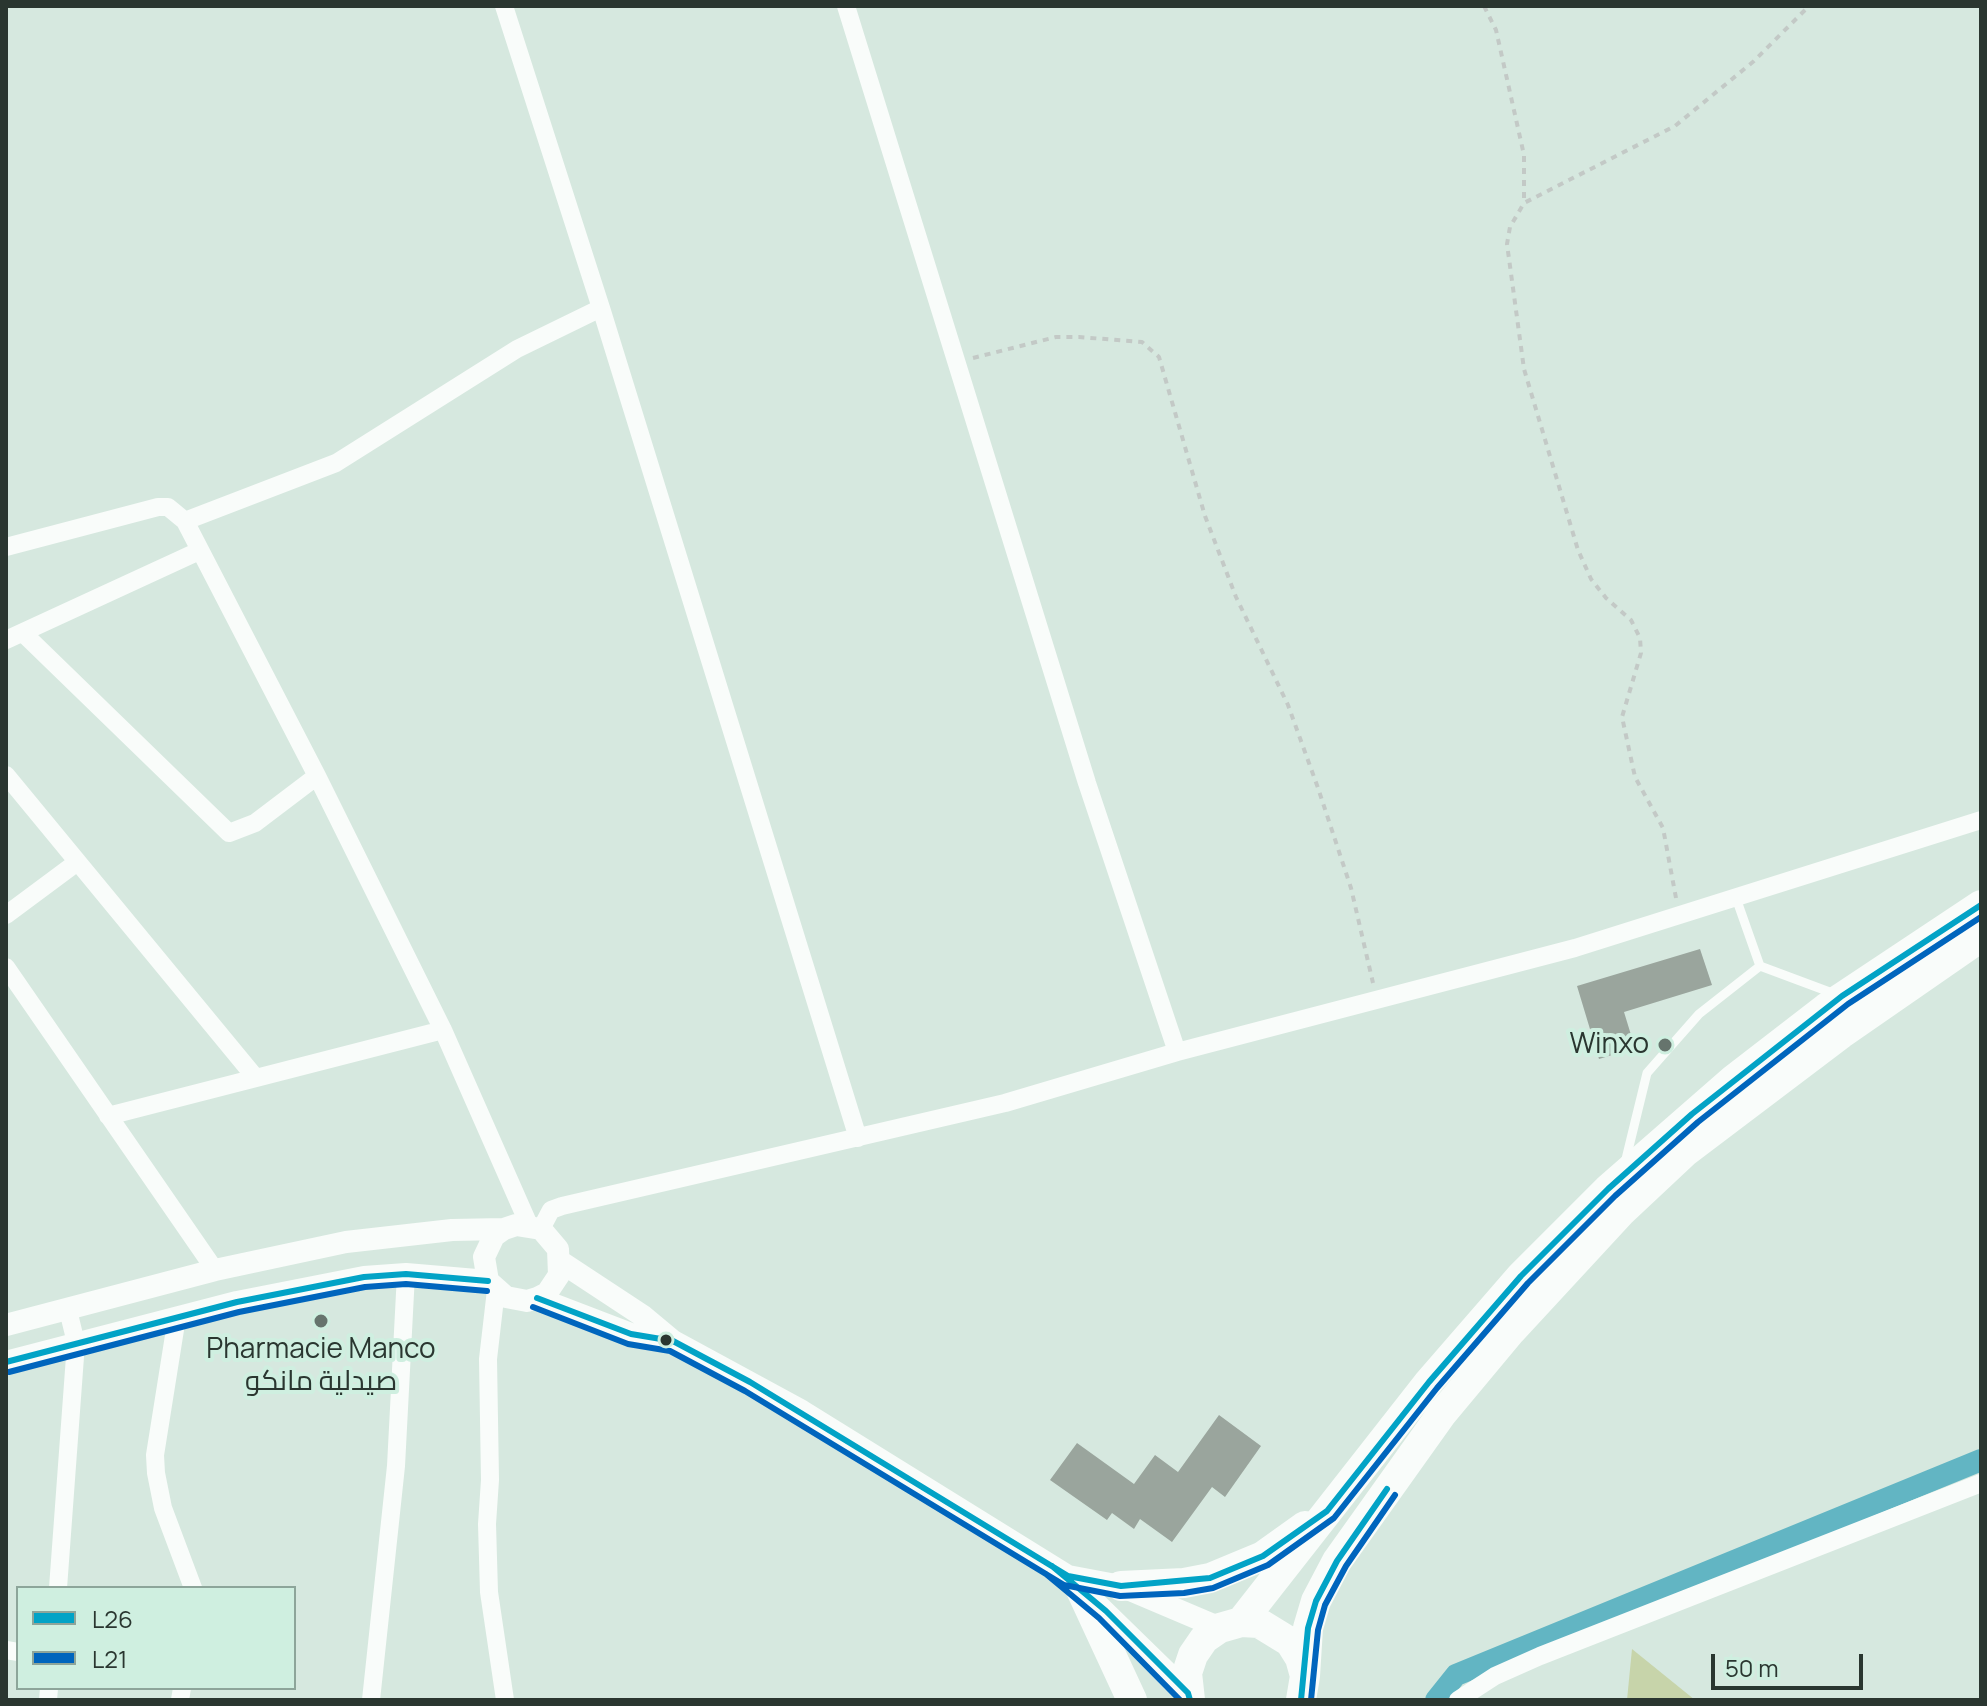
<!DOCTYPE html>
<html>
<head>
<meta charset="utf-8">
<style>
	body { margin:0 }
	#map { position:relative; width:1987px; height:1706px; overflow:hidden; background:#d6e8df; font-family:Manrope,sans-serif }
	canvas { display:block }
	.frame { position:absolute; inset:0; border:8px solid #2a3630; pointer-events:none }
	.legend { position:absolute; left:16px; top:1586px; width:280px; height:104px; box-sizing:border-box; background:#cfefe0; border:2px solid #8da59a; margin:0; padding:10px 14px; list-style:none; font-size:24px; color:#2a3630 }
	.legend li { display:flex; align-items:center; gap:16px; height:40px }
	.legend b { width:40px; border:2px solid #8da59a }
	.scale { position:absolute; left:1711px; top:1654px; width:152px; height:36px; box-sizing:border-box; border:4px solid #2a3630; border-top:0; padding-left:10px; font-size:24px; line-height:28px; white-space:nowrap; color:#2a3630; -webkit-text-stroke:6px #cfefe0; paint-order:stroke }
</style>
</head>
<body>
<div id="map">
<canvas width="1987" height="1706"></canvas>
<div class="frame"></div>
<ul class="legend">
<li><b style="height:10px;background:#02a3c6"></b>L26</li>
<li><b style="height:10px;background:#0065bd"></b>L21</li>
</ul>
<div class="scale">50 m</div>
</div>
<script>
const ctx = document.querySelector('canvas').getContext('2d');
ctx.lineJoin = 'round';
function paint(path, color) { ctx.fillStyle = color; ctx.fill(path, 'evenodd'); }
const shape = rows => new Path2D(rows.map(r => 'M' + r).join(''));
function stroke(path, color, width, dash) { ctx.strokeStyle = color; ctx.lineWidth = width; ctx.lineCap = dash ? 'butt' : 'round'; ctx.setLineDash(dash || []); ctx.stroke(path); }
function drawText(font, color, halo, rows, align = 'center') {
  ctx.font = font + ' Manrope,Cairo,sans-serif'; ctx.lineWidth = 8; ctx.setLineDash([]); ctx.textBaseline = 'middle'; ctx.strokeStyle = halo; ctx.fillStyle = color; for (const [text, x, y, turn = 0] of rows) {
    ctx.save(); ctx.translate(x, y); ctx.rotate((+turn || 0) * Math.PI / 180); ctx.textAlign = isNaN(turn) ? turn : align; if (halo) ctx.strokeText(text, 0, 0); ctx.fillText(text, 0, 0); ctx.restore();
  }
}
const green = shape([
	[1632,1649,1695,1700,1627,1700]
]);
const canal = shape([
	[1436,1700,1456,1675,1981,1460]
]);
const building = shape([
	[1700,949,1712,985,1624,1012,1635,1048,1599,1059,1577,986],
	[1219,1415,1261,1446,1225,1497,1212,1487,1172,1542,1140,1519,1134,1529,1112,1513,1107,1520,1050,1480,1077,1443,1134,1484,1155,1455,1178,1472]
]);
const path = shape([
	[1484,6,1496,30,1524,155,1524,202],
	[973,358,1056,337,1079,337,1142,342,1159,357,1205,516,1236,597,1288,705,1318,788,1351,888,1373,983],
	[1676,898,1663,828,1635,777,1622,717,1641,653,1640,638,1631,620,1606,598,1591,579,1578,550,1524,369,1507,244,1510,227,1524,203,1675,126,1754,61,1809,6]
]);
const service = shape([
	[1736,898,1760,966],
	[1760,966,1835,994],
	[1625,1163,1647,1073,1699,1014,1760,966]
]);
const minor = shape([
	[504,6,601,308],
	[846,6,1087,783,1177,1052],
	[185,521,336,463,517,349,601,308,858,1138],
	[6,547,158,507,168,507,185,521,317,776,443,1030,529,1225],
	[23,633,229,833,255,823,317,776],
	[6,640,199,551],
	[6,775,255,1077],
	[6,915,76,863],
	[6,967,215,1270],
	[108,1116,443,1030],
	[541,1229,551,1210,562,1206,1005,1103,1177,1052,1575,948,1981,820],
	[496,1290,488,1359,490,1480,487,1524,489,1592,505,1700],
	[177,1317,155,1455,156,1473,163,1508,193,1588],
	[58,1588,76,1343,68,1310],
	[6,1650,18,1652],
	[48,1700,49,1688],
	[180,1700,182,1688],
	[371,1700,396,1466,406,1274],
	[1458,1700,1495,1676,1540,1656,1981,1483]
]);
const tertiary = shape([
	[561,1262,643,1316,673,1341,802,1411,1068,1576,1188,1693],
	[537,1298,631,1334,672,1341],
	[6,1325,215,1270,346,1242,452,1230,504,1229,516,1225,541,1229,558,1249,559,1275,547,1293,537,1298,527,1301,506,1297,488,1281,484,1257,494,1236,504,1229],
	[6,1362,237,1302,364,1277,406,1274,488,1281],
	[1068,1576,1121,1586,1220,1628]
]);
const trunk = shape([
	[1121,1586,1184,1583,1210,1578,1263,1556,1305,1526],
	[1081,1590,1132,1700],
	[1241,1622,1429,1382,1521,1276,1608,1189,1734,1079,1826,1008,1981,905],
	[1305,1676,1308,1628,1316,1601,1337,1561,1441,1415,1511,1331,1621,1212,1685,1152,1841,1034,1981,937],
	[1190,1700,1187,1673,1193,1655,1204,1639,1220,1628,1241,1622,1259,1623,1290,1642,1300,1658,1305,1676,1301,1700]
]);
const bus1 = shape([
	[537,1298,631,1334,673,1341,750,1382,1068,1576,1121,1586,1210,1578,1263,1556,1327,1511,1429,1382,1521,1276,1608,1189,1692,1114,1842,996,1981,905],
	[6,1362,237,1302,364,1277,406,1274,488,1281],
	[1052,1566,1106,1611,1188,1693,1190,1700],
	[1301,1700,1308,1628,1316,1601,1337,1561,1387,1489]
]);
const bus2 = shape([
	[533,1307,628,1344,670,1351,745,1391,1064,1585,1120,1596,1184,1593,1213,1588,1268,1565,1334,1518,1437,1388,1528,1283,1615,1196,1698,1122,1848,1004,1981,917],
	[9,1372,239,1312,365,1287,406,1284,487,1291],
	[1046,1574,1099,1618,1180,1700],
	[1311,1700,1318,1630,1325,1605,1346,1566,1395,1495]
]);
const markers = [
	[1665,1045,8,"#66746d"],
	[321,1321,8,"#66746d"],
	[666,1340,7,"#2a3630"]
];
const poiNames = [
	["Winxo",1649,1045],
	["Pharmacie Manco",321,1350,"center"],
	["صيدلية مانكو",321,1382,"center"]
];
paint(green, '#c7d4aa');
stroke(canal, '#62b5c3', 22);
paint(building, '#9aa59d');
stroke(path, '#c3c9c6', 4, [6, 6]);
stroke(service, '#f9fcfa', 9);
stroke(minor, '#f9fcfa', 18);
stroke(tertiary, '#f9fcfa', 22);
stroke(trunk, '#f9fcfa', 30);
stroke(bus1, '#02a3c6', 6);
stroke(bus2, '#0065bd', 6);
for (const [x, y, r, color] of markers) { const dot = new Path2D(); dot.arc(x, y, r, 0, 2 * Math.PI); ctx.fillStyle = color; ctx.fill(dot); stroke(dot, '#cfefe0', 3); }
drawText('28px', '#2a3630', '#cfefe0', poiNames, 'right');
</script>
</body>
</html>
